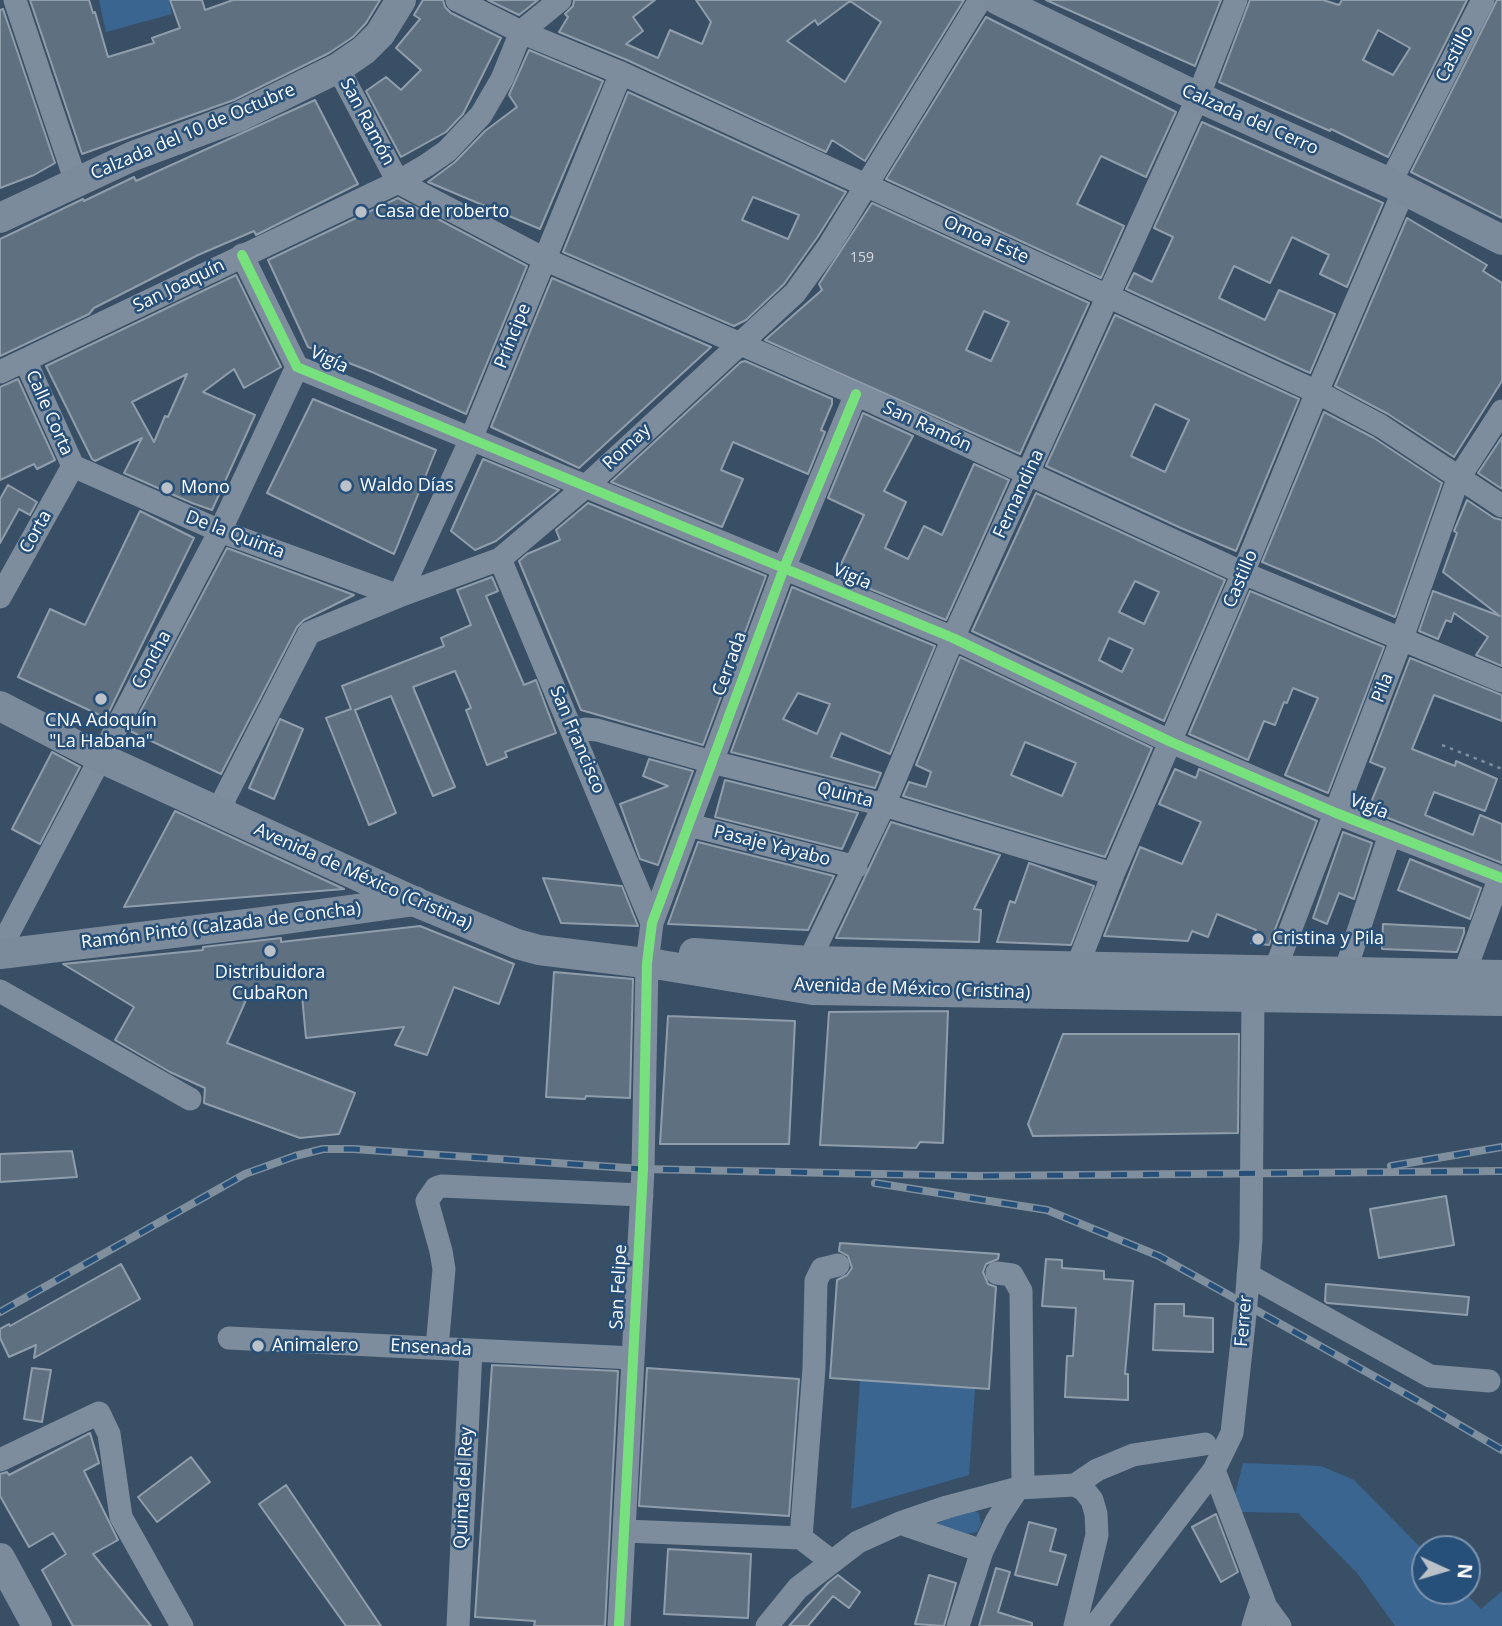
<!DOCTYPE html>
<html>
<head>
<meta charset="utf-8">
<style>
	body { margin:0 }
	#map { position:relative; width:1502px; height:1626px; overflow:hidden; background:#394f66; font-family:"Open Sans",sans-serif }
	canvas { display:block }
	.north { position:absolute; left:1411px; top:1535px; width:70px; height:70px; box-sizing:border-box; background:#264f79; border:2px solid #7d95af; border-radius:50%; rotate:94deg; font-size:19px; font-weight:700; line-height:28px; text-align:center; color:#fff }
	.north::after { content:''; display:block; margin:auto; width:24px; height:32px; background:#bac1c9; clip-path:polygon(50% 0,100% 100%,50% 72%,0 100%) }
</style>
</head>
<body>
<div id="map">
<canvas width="1502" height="1626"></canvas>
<div class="north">N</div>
</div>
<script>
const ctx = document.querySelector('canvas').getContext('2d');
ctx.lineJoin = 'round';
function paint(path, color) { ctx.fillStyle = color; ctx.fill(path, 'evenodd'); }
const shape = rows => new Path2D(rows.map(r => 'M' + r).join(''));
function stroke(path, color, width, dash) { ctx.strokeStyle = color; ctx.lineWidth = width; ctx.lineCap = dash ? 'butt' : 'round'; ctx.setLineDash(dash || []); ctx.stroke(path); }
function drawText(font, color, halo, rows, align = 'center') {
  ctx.font = font + ' "Open Sans",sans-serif'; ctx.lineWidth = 5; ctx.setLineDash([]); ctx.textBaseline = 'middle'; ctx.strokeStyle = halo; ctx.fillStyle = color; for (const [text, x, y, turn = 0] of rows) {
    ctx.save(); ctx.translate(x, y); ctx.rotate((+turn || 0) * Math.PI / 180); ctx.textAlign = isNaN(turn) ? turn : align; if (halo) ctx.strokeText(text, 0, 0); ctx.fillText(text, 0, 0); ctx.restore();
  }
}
const green = shape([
	[99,0,169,0,172,14,106,32],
	[860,1380,975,1388,969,1475,851,1509],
	[1243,1463,1321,1466,1354,1480,1425,1552,1425,1591,1463,1591,1481,1609,1502,1591,1502,1626,1395,1626,1357,1573,1298,1513,1242,1512,1235,1495],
	[969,1509,979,1513,981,1524,977,1532,966,1534,934,1525]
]);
const building = shape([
	[30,0,89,0,93,13,95,12,108,57,154,43,152,38,180,28,170,0,202,0,205,10,233,0,380,0,366,23,353,37,329,53,234,100,82,154,30,0],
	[423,0,443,0,445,7,451,13,501,38,463,114,446,132,401,157,366,91,386,77,401,90,421,70,396,48,420,19,414,15,423,0],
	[488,0,538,0,519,15,488,0],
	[574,0,655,0,633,17,643,31,626,44,658,58,670,30,702,44,711,22,696,0,964,0,865,161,832,140,826,152,627,60,559,32,568,17,565,14,573,6,574,0],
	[850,1,881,22,845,82,787,41,815,20,818,25,850,1],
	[1046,0,1221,0,1195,66,1046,0],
	[1250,0,1323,0,1339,5,1342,0,1467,0,1388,157,1331,129,1330,131,1219,82,1250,0],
	[1378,30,1410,48,1393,75,1363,60,1378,30],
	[1497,0,1502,0,1502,218,1411,172,1497,0],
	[3,9,55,163,34,175,0,188,0,10,3,9],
	[986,17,1176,112,1146,177,1101,156,1077,204,1124,226,1101,278,886,179,986,17],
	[529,50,603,81,540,229,428,182,455,162,485,131,517,107,509,95,529,50],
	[628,92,846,192,817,238,784,284,746,320,734,326,563,252,628,92],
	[753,197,799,215,788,239,742,220,753,197],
	[315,100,358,184,256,235,254,231,198,255,94,308,89,314,0,356,0,239,83,199,84,201,134,177,136,181,315,100],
	[1202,122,1383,203,1347,287,1320,274,1329,255,1292,237,1270,283,1234,266,1219,298,1265,320,1279,290,1335,314,1310,373,1126,289,1134,273,1152,282,1173,237,1154,228,1202,122],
	[398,198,527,266,466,414,372,372,308,347,268,260,398,198],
	[872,203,1089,303,1020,454,765,340,822,290,819,284,872,203],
	[984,311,1009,322,991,361,966,350,984,311],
	[1407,218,1487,265,1483,271,1502,283,1502,381,1454,457,1388,414,1335,386,1407,218],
	[236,275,281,367,244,388,234,369,203,392,255,415,212,510,192,503,124,473,142,438,95,461,92,459,46,366,236,275],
	[187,374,168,417,165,416,154,442,132,402,187,374],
	[552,278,711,347,579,468,491,427,552,278],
	[1115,315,1299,399,1236,551,1181,528,1046,466,1115,315],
	[1155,404,1189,420,1165,472,1131,456,1155,404],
	[745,361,832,399,832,404,821,430,825,432,808,474,733,442,721,470,743,479,722,527,611,482,741,362,745,361],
	[18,379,55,460,37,469,34,464,0,480,0,387,18,379],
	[313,399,436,450,394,554,267,493,313,399],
	[1324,412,1374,438,1442,483,1395,617,1262,562,1324,412],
	[863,413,913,436,884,491,906,502,885,548,908,559,924,526,942,535,974,464,1009,480,946,620,836,575,864,515,828,498,863,413],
	[1502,437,1502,489,1478,473,1502,437],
	[483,459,559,490,496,541,475,550,451,531,483,459],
	[8,485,37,502,30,515,19,509,0,543,0,499,8,485],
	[1036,493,1225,580,1164,721,972,631,1036,493],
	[1135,581,1159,592,1144,624,1119,612,1135,581],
	[1109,638,1133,649,1122,672,1099,660,1109,638],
	[1467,500,1494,518,1502,520,1502,666,1476,655,1488,637,1454,613,1451,622,1446,620,1438,639,1419,631,1433,591,1500,616,1443,572,1457,533,1454,531,1467,500],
	[588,503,766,576,703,745,581,710,519,561,527,554,560,540,556,530,588,503],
	[140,511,194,538,106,718,18,677,50,609,85,625,140,511],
	[227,548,354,595,304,620,297,627,221,774,130,731,227,548],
	[492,577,498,591,486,596,524,685,536,680,556,733,505,752,507,757,487,765,466,710,471,708,455,671,413,687,455,787,433,796,391,696,355,710,396,813,369,825,326,718,351,709,342,686,444,646,441,638,471,625,457,590,492,577],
	[792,587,935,646,890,754,841,733,831,757,881,773,875,788,731,752,792,587],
	[798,693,830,704,817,734,783,719,798,693],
	[1250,591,1384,647,1328,793,1285,775,1318,698,1293,688,1287,703,1284,702,1275,725,1264,721,1248,760,1189,734,1250,591],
	[960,657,1152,748,1105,857,903,796,909,782,926,787,931,772,916,765,960,657],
	[1025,742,1076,763,1062,796,1011,775,1025,742],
	[1410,658,1502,695,1502,721,1434,695,1412,749,1455,766,1456,761,1497,779,1485,811,1434,792,1425,815,1473,835,1480,815,1502,824,1502,863,1368,810,1385,768,1370,762,1410,658],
	[280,719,303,729,274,799,249,788,280,719],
	[52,752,80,767,40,844,12,829,52,752],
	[649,759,693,771,658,865,640,859,620,804,668,786,643,776,649,759],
	[1175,769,1196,778,1199,769,1317,821,1269,945,1251,943,1256,930,1217,914,1208,937,1192,931,1188,941,1104,936,1140,847,1182,864,1196,833,1201,822,1159,804,1175,769],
	[725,780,858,813,842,849,715,817,725,780],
	[175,811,344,889,124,907,175,811],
	[891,822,1000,855,974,909,981,910,979,942,836,938,891,822],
	[1343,832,1372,843,1354,899,1339,893,1327,924,1313,918,1343,832],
	[698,842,834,876,808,930,668,924,698,842],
	[1410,859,1481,888,1470,919,1398,890,1410,859],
	[1029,863,1094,886,1071,945,997,942,1010,901,1015,903,1029,863],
	[543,878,622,886,638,926,561,923,543,878],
	[1383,924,1464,928,1464,933,1457,952,1382,949,1383,924],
	[420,926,514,964,499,1004,454,987,427,1055,395,1045,404,1027,306,1038,302,996,246,1000,227,1043,355,1093,339,1134,300,1138,204,1103,205,1088,170,1072,115,1040,134,1007,63,964,203,950,203,947,281,938,281,942,420,926],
	[554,972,633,979,630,1098,586,1096,585,1099,546,1097,554,972],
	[948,1011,943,1143,920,1142,916,1148,820,1145,829,1012,948,1011],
	[668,1016,795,1021,789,1144,660,1144,668,1016],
	[1063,1034,1239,1034,1238,1133,1033,1136,1028,1124,1063,1034],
	[72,1151,77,1177,0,1182,0,1154,72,1151],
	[1446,1196,1454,1245,1379,1258,1370,1209,1446,1196],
	[840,1243,999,1254,998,1259,986,1264,983,1272,988,1284,996,1287,989,1389,830,1378,837,1280,847,1275,852,1268,848,1256,839,1251,840,1243],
	[1046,1259,1062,1260,1062,1268,1104,1271,1104,1279,1133,1281,1125,1374,1128,1374,1128,1400,1065,1397,1067,1356,1073,1356,1076,1308,1042,1306,1046,1259],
	[121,1264,140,1299,34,1358,36,1345,9,1357,0,1338,0,1329,9,1324,10,1326,121,1264],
	[1326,1284,1469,1297,1467,1315,1327,1303,1325,1301,1326,1284],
	[1155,1304,1184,1304,1184,1316,1213,1318,1213,1352,1153,1350,1155,1304],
	[492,1365,618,1371,605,1626,534,1626,535,1621,475,1617,492,1365],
	[32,1368,51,1370,42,1422,24,1419,32,1368],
	[647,1368,799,1379,789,1516,639,1506,647,1368],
	[90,1433,99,1463,84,1471,118,1540,93,1554,151,1626,73,1626,42,1570,66,1554,53,1533,29,1547,0,1496,0,1474,7,1472,9,1475,90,1433],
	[191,1457,210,1482,157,1522,138,1497,191,1457],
	[286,1485,381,1626,346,1626,259,1504,286,1485],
	[1216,1514,1238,1572,1221,1582,1192,1527,1216,1514],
	[1029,1522,1056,1529,1050,1551,1066,1555,1057,1585,1015,1575,1029,1522],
	[668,1549,751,1554,748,1618,664,1614,668,1549],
	[996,1568,1010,1572,998,1612,1032,1623,1032,1626,979,1626,996,1568],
	[838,1575,860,1592,849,1608,833,1596,808,1626,789,1626,828,1583,838,1575],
	[929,1575,956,1583,944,1626,915,1624,929,1575]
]);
const path = shape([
	[1442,745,1502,769]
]);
const minor = shape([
	[15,0,76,182],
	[457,0,521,32,621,73,1317,392,1381,426,1502,506],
	[338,68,398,182,544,259,856,394,1243,573,1502,681],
	[1390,183,1483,0],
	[242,255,297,367,953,638,1171,742,1336,813,1502,878],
	[25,360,73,466],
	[0,372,398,182,427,165,447,151,481,115,502,79,521,32,560,0],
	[73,466,220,531,399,596,471,439,621,73],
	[500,559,652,923],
	[0,597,73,466],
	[574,732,585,729,597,730,712,762,884,805,1113,874],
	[221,814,225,797,309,633,399,596,500,559,585,487,795,293,829,246,980,0],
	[689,825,856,867],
	[0,949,220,531,297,367],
	[1077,967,1113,874,1243,573,1317,392,1404,190],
	[1275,970,1402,638,1458,479,1502,411],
	[1345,972,1390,834],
	[807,973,809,961,884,805,953,638,1198,97,1236,0],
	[1464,974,1500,877],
	[0,991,190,1099],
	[1253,998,1251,1239,1246,1305,1232,1433,1214,1470,1266,1607,1280,1626],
	[997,1273,1012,1275,1021,1291,1023,1487],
	[1248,1275,1430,1376,1489,1381],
	[229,1338,633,1358],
	[437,1348,444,1269,441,1251,427,1201,436,1188,442,1186,642,1195],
	[0,1460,99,1413,109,1434,121,1517,182,1626],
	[1075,1485,1097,1470,1133,1455,1205,1444],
	[900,1523,982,1551],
	[624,1531,801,1538,831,1561],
	[801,1538,814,1368,816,1281,822,1269,838,1265],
	[458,1626,471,1350],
	[619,1626,643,1169,647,963,652,923,784,568,856,394],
	[767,1626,798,1588,858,1542,900,1523,947,1507,1018,1488,1075,1485,1084,1490,1092,1500,1096,1514,1097,1535,1075,1626],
	[958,1626,982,1551,997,1520,1018,1488],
	[1095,1626,1214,1470],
	[1253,1626,1262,1597]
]);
const major = shape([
	[998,0,1198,97,1390,183,1502,240],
	[0,218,133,156,238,117,338,68,364,50,380,34,401,0],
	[0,706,101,758,413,901,517,944,539,950,661,965,813,990,1502,1001],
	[694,953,809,961,1502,975],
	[0,954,263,922,415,901],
	[0,1558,37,1626]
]);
const rail = shape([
	[1391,1166,1502,1147],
	[875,1183,1047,1210,1159,1256,1422,1403,1502,1450],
	[0,1312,245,1174,295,1156,323,1149,354,1149,643,1169,976,1176,1502,1171]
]);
const cycleway = shape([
	[242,255,297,367,953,638,1171,742,1336,813,1502,878],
	[619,1626,643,1169,647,963,652,923,784,568,856,394]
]);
const markers = [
	[361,212,7,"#bac1c9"],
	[346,486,7,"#bac1c9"],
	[167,488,7,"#bac1c9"],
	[101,699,7,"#bac1c9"],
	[1258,939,7,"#bac1c9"],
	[270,951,7,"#bac1c9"],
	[258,1346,7,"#bac1c9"]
];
const numberNames = [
	["159",862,258]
];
const streetNames = [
	["Castillo",1455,54,-63],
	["Calzada del Cerro",1250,120,24],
	["San Ramón",367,122,62],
	["Calzada del 10 de Octubre",193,132,-23],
	["Omoa Este",986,240,24],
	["San Joaquín",179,286,-26],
	["Príncipe",513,336,-68],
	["Vigía",329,360,25],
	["Calle Corta",49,413,66],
	["San Ramón",927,427,25],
	["Romay",627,447,-43],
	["Fernandina",1019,494,-65],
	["Corta",36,532,-61],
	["De la Quinta",235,535,21],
	["Vigía",852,577,23],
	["Castillo",1241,579,-67],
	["Concha",152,660,-62],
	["Cerrada",730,664,-70],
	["Pila",1383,688,-69],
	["San Francisco",577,740,67],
	["Quinta",845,795,14],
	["Vigía",1369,807,21],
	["Pasaje Yayabo",772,846,14],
	["Avenida de México (Cristina)",363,877,24],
	["Ramón Pintó (Calzada de Concha)",221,926,-7],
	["Avenida de México (Cristina)",912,989,2],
	["San Felipe",619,1287,-87],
	["Ferrer",1244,1321,-85],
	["Ensenada",431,1348,3],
	["Quinta del Rey",464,1488,-87]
];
const poiNames = [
	["Casa de roberto",375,212],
	["Waldo Días",360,486],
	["Mono",181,488],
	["CNA Adoquín",101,721,"center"],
	["\"La Habana\"",101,742,"center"],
	["Cristina y Pila",1272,939],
	["Distribuidora",270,973,"center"],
	["CubaRon",270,994,"center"],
	["Animalero",272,1346]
];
paint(green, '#3a6590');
paint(building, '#5f7081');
stroke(building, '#909eac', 2);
stroke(path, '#7d8d9d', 2.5, [3.5, 5]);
stroke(minor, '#7d8d9d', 23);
stroke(major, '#7c8b9c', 30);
stroke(rail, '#7f8f9d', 8);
stroke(rail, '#264f79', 5, [16]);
stroke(cycleway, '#77e17e', 10);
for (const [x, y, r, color] of markers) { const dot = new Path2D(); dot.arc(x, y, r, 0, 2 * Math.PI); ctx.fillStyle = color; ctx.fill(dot); stroke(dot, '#264f79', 2.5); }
drawText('14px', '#d7dbe0', null, numberNames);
drawText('18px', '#fff', '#264f79', streetNames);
drawText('18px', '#fff', '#264f79', poiNames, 'left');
</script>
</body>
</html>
